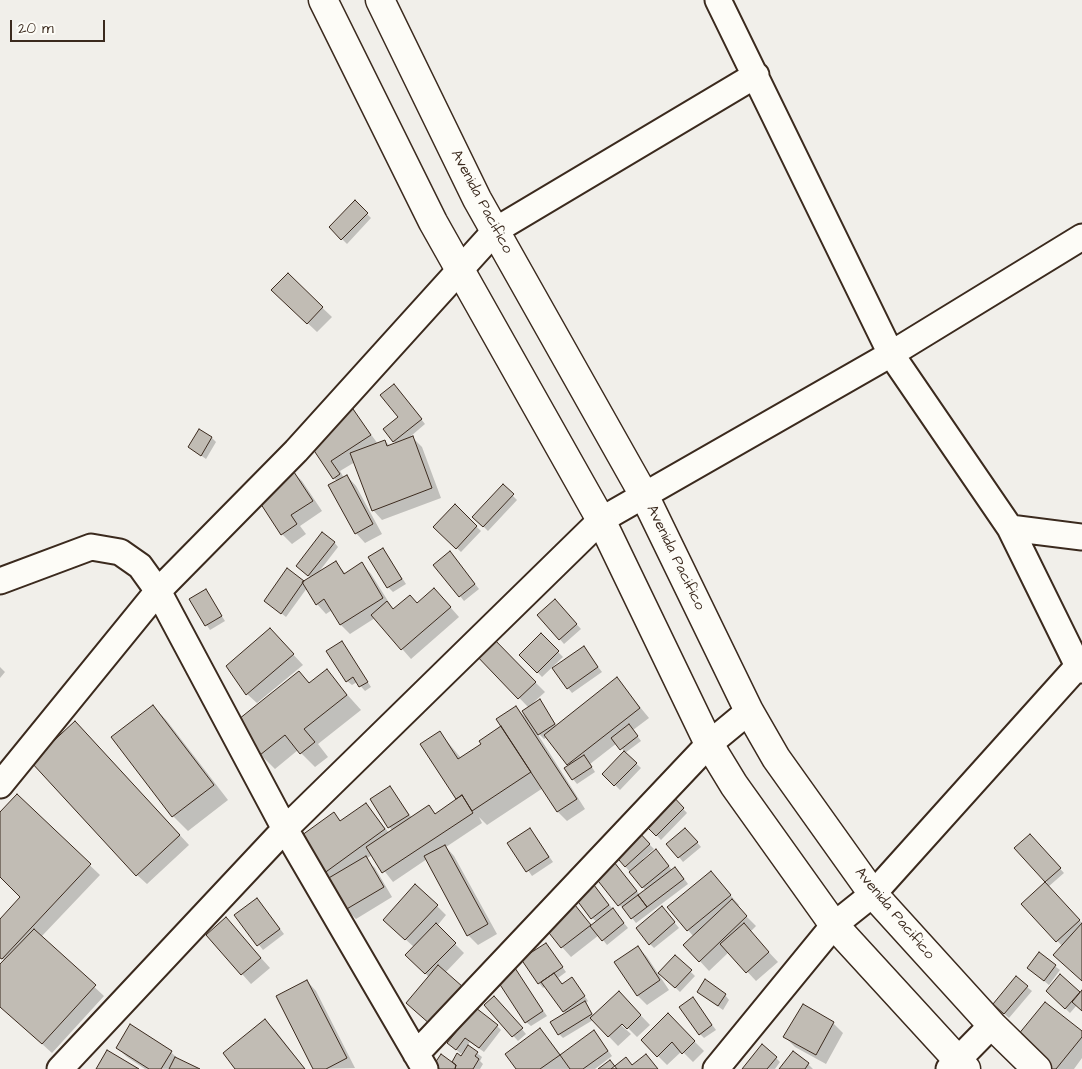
<!DOCTYPE html>
<html>
<head>
<meta charset="utf-8">
<style>
	body { margin:0 }
	#map { position:relative; width:1082px; height:1069px; overflow:hidden; background:#f1efea; font-family:"Architects Daughter",sans-serif }
	canvas { display:block }
	.scale { position:absolute; left:10px; top:20px; width:95px; height:22px; box-sizing:border-box; border:2px solid #3b2a1e; border-top:0; padding-left:6px; font-size:15px; line-height:18px; white-space:nowrap; color:#3b2a1e; -webkit-text-stroke:4px #fdfcf7; paint-order:stroke }
</style>
</head>
<body>
<div id="map">
<canvas width="1082" height="1069"></canvas>
<div class="scale">20 m</div>
</div>
<script>
const ctx = document.querySelector('canvas').getContext('2d');
ctx.lineJoin = 'round';
function paint(path, color) { ctx.fillStyle = color; ctx.fill(path, 'evenodd'); }
const shape = rows => new Path2D(rows.map(r => 'M' + r).join(''));
function stroke(path, color, width, dash) { ctx.strokeStyle = color; ctx.lineWidth = width; ctx.lineCap = dash ? 'butt' : 'round'; ctx.setLineDash(dash || []); ctx.stroke(path); }
function drawText(font, color, halo, rows, align = 'center') {
  ctx.font = font + ' "Architects Daughter",sans-serif'; ctx.lineWidth = 5; ctx.setLineDash([]); ctx.textBaseline = 'middle'; ctx.strokeStyle = halo; ctx.fillStyle = color; for (const [text, x, y, turn = 0] of rows) {
    ctx.save(); ctx.translate(x, y); ctx.rotate((+turn || 0) * Math.PI / 180); ctx.textAlign = isNaN(turn) ? turn : align; if (halo) ctx.strokeText(text, 0, 0); ctx.fillText(text, 0, 0); ctx.restore();
  }
}
const shadow = shape([
	[355,202,371,218,347,244,330,227],
	[288,275,332,317,317,332,283,300],
	[398,390,425,424,411,436,422,447,441,498,382,520,373,510,355,462,340,471,344,478,347,476,356,486,382,534,365,543,356,533,337,482,309,440,353,410,378,444,385,441,390,446,396,444,384,429,399,417],
	[212,438,216,442,206,459,189,447],
	[292,471,302,481,322,511,300,526,306,534,292,544,282,534],
	[503,486,517,500,488,531,474,517],
	[455,506,481,531,461,552,435,527],
	[334,542,338,547,318,573,336,563,346,574,362,564,371,574,393,609,444,600,459,617,411,659,375,618,350,634,340,624,332,610,326,614,317,604,307,588,286,617,266,601,311,578,302,570],
	[383,549,406,584,393,592,388,587],
	[454,557,479,589,464,601,460,596],
	[205,590,225,621,210,630,190,600],
	[559,605,581,629,564,644,539,615],
	[541,635,563,657,542,677,521,655],
	[491,638,545,692,533,703,539,701,557,726,617,679,649,718,633,730,641,741,625,753,641,768,620,790,604,774,625,752,617,743,590,764,595,772,577,784,573,779,570,766,547,737,544,739,535,730,585,809,567,821,557,811,543,788,487,825,479,817,482,823,446,847,454,856,497,934,478,945,468,935,427,859,393,882,372,855,366,859,375,868,392,897,356,919,346,909,330,879,324,873,334,814,341,821,366,804,389,833,393,831,389,827,390,788,412,818,429,807,436,814,458,799,422,745,440,733,461,758,483,744,500,728,516,708,530,721,529,708,476,653],
	[279,639,303,665,257,703,247,694],
	[342,643,371,687,365,691,357,682,352,685,347,681],
	[584,648,602,672,572,693,568,688],
	[0,667,5,672,0,678],
	[326,671,361,710,318,744,328,757,315,767,298,750,275,769,260,754,299,673,310,683],
	[153,706,167,721,228,800,188,831,173,816,113,737],
	[85,732,189,845,147,884,137,875],
	[670,795,687,813,661,840,643,821],
	[17,796,100,875,41,937,104,996,52,1053,0,1006,0,966,5,961,0,956,0,921,22,897,0,876,0,814],
	[530,829,553,862,532,876,509,843],
	[637,832,654,849,643,859,644,861,660,856,673,871,680,873,688,884,636,923,625,909,619,905,619,868,640,895,646,891,614,853],
	[690,834,701,847,683,862,679,857],
	[1030,836,1064,873,1048,887,1082,923,1082,981,1063,947,1023,904,1047,882,1016,848],
	[711,873,739,905,737,907,756,926,750,932,778,962,756,981,729,952,709,971,685,945,694,937,669,908],
	[595,887,628,928,607,945,599,935,571,957,562,947,571,902,592,926,597,922,592,918],
	[261,904,284,934,263,950,236,915],
	[437,906,446,915,437,926,464,953,445,973,441,1033,408,1003,429,977,406,955,414,947,394,929],
	[666,912,679,928,654,948,650,944],
	[235,929,270,968,251,984,207,935],
	[546,944,566,972,558,978,562,985,576,983,588,1001,585,1004,594,1016,628,1002,650,1025,637,1037,623,1023,621,1025,631,1034,618,1046,593,1020,563,1038,559,1034,566,1014,546,986,543,988,539,983],
	[638,947,647,957,669,990,647,1005,638,996],
	[1039,954,1060,970,1049,985,1033,972],
	[675,957,695,976,680,992,660,973],
	[515,970,547,1016,531,1026,526,1022],
	[1061,976,1080,994,1082,992,1082,1010,1077,1005,1070,1013,1047,991],
	[307,981,316,991,355,1068,314,1069],
	[1027,987,1032,991,1009,1018,999,1009],
	[698,992,725,995,729,1000,723,1010],
	[692,998,716,1030,704,1038,700,1034],
	[499,1002,526,1034,518,1041,485,1005],
	[803,1006,833,1023,843,1033,826,1064,795,1047,785,1037],
	[668,1015,704,1051,693,1062,682,1051,667,1065,642,1040],
	[265,1021,275,1030,305,1069,237,1069],
	[497,1026,501,1030,484,1052,470,1042,467,1046,482,1057,480,1061,483,1064,480,1069,433,1069,452,1063,457,1055,461,1058,467,1049,466,1048,461,1054,449,1043],
	[540,1029,561,1055,598,1036,612,1056,595,1069,517,1069],
	[1082,1033,1082,1058,1074,1069,1048,1069],
	[117,1048,171,1052,181,1062,197,1069,145,1069,127,1057],
	[793,1052,808,1064,813,1069,780,1069],
	[776,1058,780,1062,775,1069,743,1069]
]);
const building = shape([
	[355,200,368,213,341,240,329,227,355,200],
	[288,273,323,307,307,324,271,290,288,273],
	[394,384,422,419,393,442,383,429,398,417,380,395,394,384],
	[353,409,371,435,331,461,340,474,333,479,307,440,353,409],
	[199,429,212,437,201,456,188,447,199,429],
	[413,436,432,488,372,511,350,453,385,440,387,446,413,436],
	[292,469,313,501,291,515,297,524,281,535,255,495,292,469],
	[347,475,373,524,355,534,328,485,347,475],
	[503,484,514,494,483,527,472,517,503,484],
	[455,504,477,526,456,549,433,527,455,504],
	[322,532,335,542,308,576,296,566,322,532],
	[383,548,402,579,387,588,368,557,383,548],
	[450,551,475,584,459,597,433,565,450,551],
	[336,561,344,574,362,562,383,598,340,625,324,599,316,605,302,582,336,561],
	[287,568,304,581,281,614,264,601,287,568],
	[434,588,451,607,401,650,371,615,387,601,393,609,410,595,417,603,434,588],
	[206,589,222,616,205,626,189,599,206,589],
	[555,599,577,624,559,640,537,615,555,599],
	[270,628,294,654,246,695,226,666,270,628],
	[541,633,559,651,537,673,519,655,541,633],
	[491,636,536,682,518,699,474,653,491,636],
	[342,641,368,682,359,687,353,677,346,682,326,651,342,641],
	[584,646,598,667,567,689,552,668,584,646],
	[327,669,347,695,304,729,315,742,300,754,285,735,260,755,234,723,299,671,309,683,327,669],
	[617,677,640,708,567,765,544,735,617,677],
	[540,699,555,724,538,735,522,711,540,699],
	[153,705,214,785,172,817,111,737,153,705],
	[516,706,577,799,557,812,496,719,516,706],
	[75,721,180,835,136,876,31,762,75,721],
	[629,724,638,736,620,750,611,738,629,724],
	[501,726,531,772,472,811,462,795,456,799,420,744,440,731,458,759,481,744,479,741,501,726],
	[624,751,637,763,614,786,602,774,624,751],
	[584,755,592,767,572,780,564,768,584,755],
	[390,786,409,815,388,828,370,799,390,786],
	[670,793,684,808,656,836,641,821,670,793],
	[17,794,91,864,2,959,0,958,0,919,20,897,0,877,0,812,17,794],
	[462,795,473,813,382,873,366,847,429,805,435,814,462,795],
	[366,803,385,829,323,874,298,838,334,812,340,821,366,803],
	[530,828,549,857,526,872,507,843,530,828],
	[685,828,698,842,678,858,666,844,685,828],
	[637,830,650,844,625,867,613,853,637,830],
	[1030,834,1061,868,1045,882,1014,848,1030,834],
	[445,845,488,924,467,936,424,856,445,845],
	[656,849,669,866,642,888,629,872,656,849],
	[366,856,384,887,345,910,327,879,366,856],
	[614,862,637,891,618,906,595,877,614,862],
	[675,867,684,879,647,907,638,895,675,867],
	[711,871,731,895,687,931,667,907,711,871],
	[591,881,609,905,591,919,573,895,591,881],
	[1045,882,1080,920,1056,942,1021,904,1045,882],
	[415,884,438,905,405,940,383,920,415,884],
	[638,895,647,907,631,919,622,907,638,895],
	[257,898,280,929,257,946,234,915,257,898],
	[732,899,747,916,699,962,683,945,732,899],
	[571,900,591,925,561,948,542,924,571,900],
	[662,906,675,922,649,945,636,928,662,906],
	[613,908,624,923,602,941,590,926,613,908],
	[226,917,261,958,241,975,206,935,226,917],
	[436,923,456,943,425,974,405,955,436,923],
	[744,923,769,952,746,973,720,944,744,923],
	[1082,923,1082,981,1053,955,1082,923],
	[34,929,96,985,42,1044,0,1007,0,964,34,929],
	[546,943,563,967,538,984,521,959,546,943],
	[638,946,660,980,637,996,614,962,638,946],
	[1039,952,1056,965,1044,981,1027,968,1039,952],
	[675,955,692,970,675,988,658,973,675,955],
	[438,965,463,987,431,1025,406,1003,438,965],
	[515,968,543,1011,525,1023,497,980,515,968],
	[554,973,562,984,572,977,585,996,563,1012,541,982,554,973],
	[1060,974,1080,992,1065,1009,1046,991,1060,974],
	[1016,976,1028,986,1004,1014,993,1004,1016,976],
	[705,979,726,994,718,1006,697,992,705,979],
	[307,980,347,1058,326,1069,313,1069,276,996,307,980],
	[1082,990,1082,1011,1072,1002,1082,990],
	[619,991,641,1015,627,1029,622,1024,608,1037,590,1018,619,991],
	[494,996,523,1028,512,1037,484,1005,494,996],
	[693,997,712,1025,699,1035,679,1007,693,997],
	[585,1001,592,1014,558,1035,550,1022,585,1001],
	[1045,1002,1082,1031,1082,1037,1056,1069,1048,1069,1013,1041,1045,1002],
	[803,1004,834,1022,816,1055,783,1037,803,1004],
	[476,1008,498,1025,479,1048,465,1038,456,1050,447,1043,476,1008],
	[668,1013,695,1041,682,1054,672,1042,657,1057,641,1040,668,1013],
	[265,1019,305,1069,235,1069,223,1053,265,1019],
	[130,1024,172,1051,161,1069,149,1069,116,1048,130,1024],
	[540,1028,560,1055,540,1069,516,1069,505,1054,540,1028],
	[594,1030,608,1051,583,1069,570,1069,560,1055,594,1030],
	[762,1044,777,1057,767,1069,742,1069,762,1044],
	[468,1045,478,1052,475,1056,479,1059,473,1069,455,1069,456,1065,452,1062,457,1053,461,1056,468,1045],
	[107,1050,139,1069,96,1069,107,1050],
	[793,1051,809,1063,805,1069,779,1069,793,1051],
	[441,1054,456,1065,455,1069,431,1069,441,1054],
	[646,1054,658,1069,611,1069,626,1057,632,1065,646,1054],
	[175,1057,200,1069,169,1069,175,1057],
	[610,1060,617,1069,598,1069,610,1060]
]);
const street = shape([
	[718,0,891,354,1010,528,1078,666,1082,670],
	[1010,528,1082,537],
	[0,581,91,547,120,552,140,566,158,591,285,829,425,1069],
	[0,785,158,591,296,451,496,230,756,75],
	[416,1054,709,744,749,711],
	[60,1069,285,829,601,520,891,354,1082,237],
	[716,1069,834,925,873,894,1078,666],
	[949,1069,992,1025]
]);
const secondary = shape([
	[323,0,433,222,601,520,709,744,734,785,834,925,966,1069],
	[380,0,477,199,645,497,749,711,776,758,873,894,992,1025,1037,1069]
]);
const streetNames = [
	["Avenida Pacifico",481,202,62],
	["Avenida Pacifico",675,558,64],
	["Avenida Pacifico",894,914,50]
];
paint(shadow, '#0003');
paint(building, '#c1bcb4');
stroke(building, '#3b2a1e', 1);
stroke(street, '#3b2a1e', 29);
stroke(secondary, '#3b2a1e', 31);
stroke(street, '#fdfcf7', 25);
stroke(secondary, '#fdfcf7', 28);
drawText('15px', '#3b2a1e', '#fdfcf7', streetNames);
</script>
</body>
</html>
